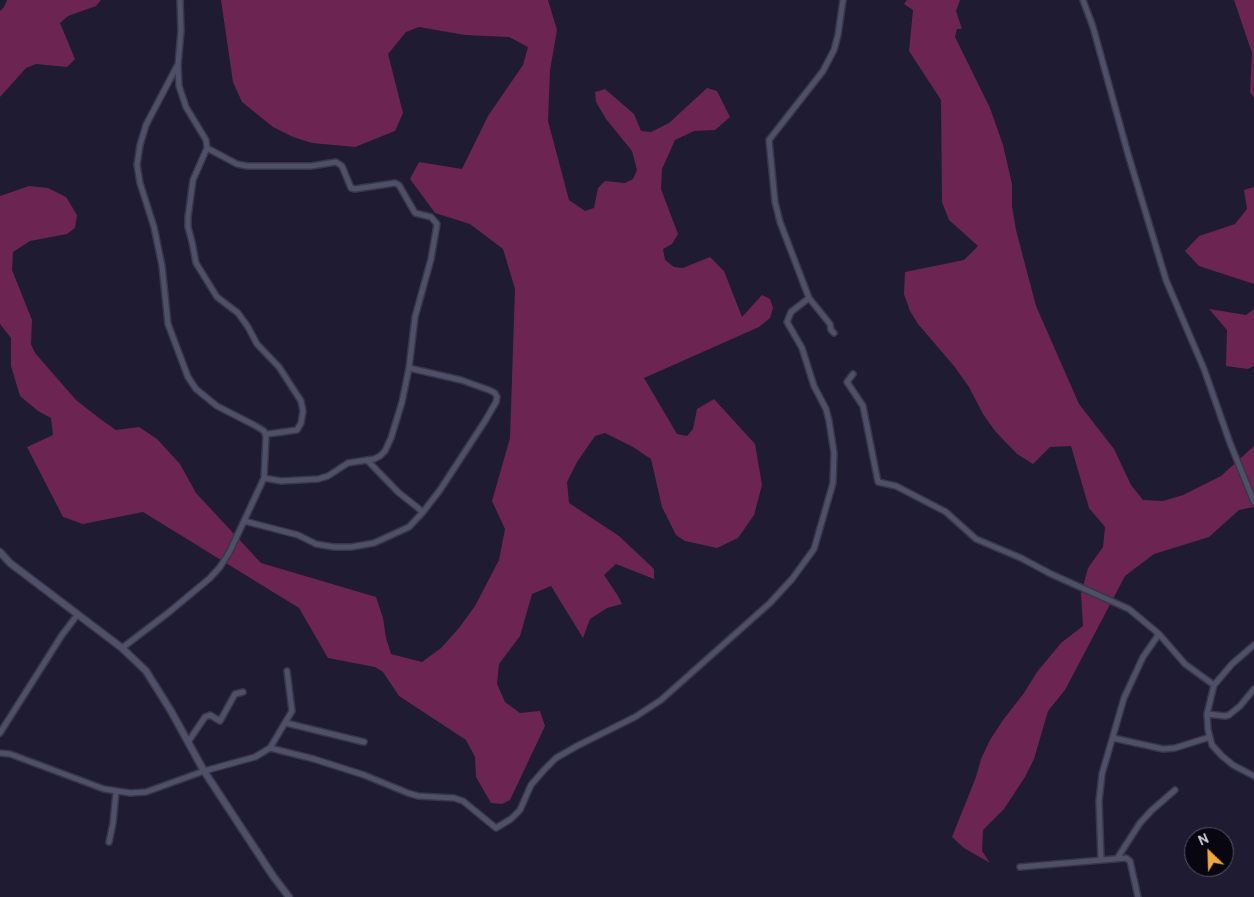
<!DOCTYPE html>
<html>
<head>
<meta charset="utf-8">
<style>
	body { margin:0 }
	#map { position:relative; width:1254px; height:897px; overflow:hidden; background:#1e1b32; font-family:Cabin,sans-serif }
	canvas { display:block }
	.north { position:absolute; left:1184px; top:827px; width:50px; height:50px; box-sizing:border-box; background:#080711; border:1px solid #585764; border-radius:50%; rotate:336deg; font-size:14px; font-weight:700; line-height:20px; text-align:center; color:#d1d0e0 }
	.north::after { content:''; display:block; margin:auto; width:18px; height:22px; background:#f1a640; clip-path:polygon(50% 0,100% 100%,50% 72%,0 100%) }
</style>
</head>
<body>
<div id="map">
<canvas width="1254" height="897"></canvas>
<div class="north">N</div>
</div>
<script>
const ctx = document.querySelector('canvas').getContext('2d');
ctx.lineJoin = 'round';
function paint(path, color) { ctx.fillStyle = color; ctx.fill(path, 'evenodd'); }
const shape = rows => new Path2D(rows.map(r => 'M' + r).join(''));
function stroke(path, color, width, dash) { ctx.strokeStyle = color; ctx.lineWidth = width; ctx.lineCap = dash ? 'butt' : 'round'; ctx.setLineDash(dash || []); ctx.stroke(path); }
const forest = shape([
	[7,0,101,0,96,6,68,16,60,23,75,59,67,67,36,64,26,68,0,97,0,11,4,7],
	[221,0,548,0,557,30,550,70,548,121,569,200,585,211,594,208,598,188,605,181,625,183,633,179,637,170,632,151,606,119,596,102,595,92,605,89,634,114,641,131,651,132,669,123,707,88,717,91,730,117,715,130,694,131,675,140,662,169,661,189,678,234,672,244,663,249,665,260,674,267,683,268,710,257,724,271,742,317,762,295,770,299,773,308,770,318,759,327,644,378,677,434,687,436,693,429,697,409,714,399,755,444,762,485,754,515,738,538,717,548,685,541,676,535,662,507,651,459,633,447,605,433,595,436,577,462,567,482,569,503,619,536,654,569,654,579,616,564,604,575,618,596,622,604,607,608,590,619,583,638,551,586,532,594,520,636,499,664,497,684,505,702,520,713,540,711,545,726,510,800,502,804,491,803,476,777,475,757,466,740,399,696,383,672,375,667,328,658,299,608,143,512,83,524,63,517,27,447,53,435,51,418,38,411,20,396,11,366,11,338,0,324,0,196,29,186,48,188,66,197,77,215,75,228,67,234,30,241,13,252,12,270,32,320,31,344,35,353,76,400,99,418,116,430,139,427,157,439,180,464,196,493,261,563,376,597,383,618,386,638,391,654,422,662,441,648,459,628,475,606,499,560,505,529,492,501,510,438,515,289,503,249,470,224,435,213,410,179,419,162,462,169,488,116,523,65,528,47,509,37,465,35,419,27,406,32,388,54,403,113,395,131,355,147,312,143,293,137,273,127,242,102,233,82],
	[907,0,960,0,956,11,962,29,957,29,955,37,990,108,1003,145,1012,184,1012,206,1016,230,1036,306,1079,404,1114,449,1131,485,1143,500,1163,501,1183,495,1221,476,1254,446,1254,507,1239,510,1209,537,1154,554,1125,576,1065,690,1048,711,1034,759,1025,777,1004,809,983,830,982,851,990,863,964,848,952,837,976,777,981,759,990,740,1003,720,1024,693,1037,672,1061,643,1083,626,1081,594,1088,568,1103,547,1105,527,1089,508,1071,446,1050,447,1033,464,1017,454,995,431,983,414,969,387,954,366,918,324,910,311,904,294,905,272,964,260,978,246,949,220,942,202,941,100,909,51,913,10,904,4],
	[1234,0,1254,0,1254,98,1250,92,1252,53],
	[1254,187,1254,284,1199,266,1185,251,1199,236,1235,224,1247,209,1244,190],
	[1209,309,1246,315,1254,309,1254,366,1248,369,1226,366,1227,330]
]);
const minor = shape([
	[1083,0,1093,27,1128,154,1166,280,1204,369,1230,443,1254,502],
	[177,66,146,125,140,145,137,165,140,183,154,227,162,266,168,324,188,377,196,389,217,406,256,426,264,431,266,436],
	[207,148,237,164,247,166,311,166,336,162,342,166,351,188,355,189,395,183,399,185,415,213,431,217,437,224,431,259,415,317,409,368,402,402,391,438,385,451,380,456,374,459,348,463,328,476,318,479,281,481,264,478],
	[834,333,831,330,830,324,809,298,780,222,775,202,769,140,823,71,834,50,838,35,843,0],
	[853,374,847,382,863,406,878,482,896,486,946,512,976,539,1021,558,1051,574,1129,609,1159,634,1185,664,1214,685,1207,714,1208,730,1212,745,1222,756,1233,765,1254,776],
	[367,460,398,492,423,512],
	[244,521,298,535,316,544,334,547,351,547,374,543,409,527,423,512,440,490,485,421,496,402,497,397,495,393,489,390,461,380,409,368],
	[122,648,168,613,210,578,220,567,230,551,264,478,266,436,268,434,297,430,301,423,303,411,301,401,279,367,257,344,248,327,238,313,217,297,196,263,192,242,188,227,188,217,193,180,207,148,206,140,186,107,179,86,178,65,181,31,180,0],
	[1214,685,1232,664,1254,645],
	[1207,714,1225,716,1229,715,1240,706,1254,689],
	[286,723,364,742],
	[0,733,62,635,78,614],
	[1113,738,1163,749,1175,748,1210,737],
	[188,742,205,717,210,715,220,721,235,694,243,692],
	[270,748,314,759,364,775,408,793,418,796,454,798,463,801,496,828,511,819,520,810,531,785,544,770,556,758,577,746,635,717,661,700,770,603,792,579,814,549,833,483,834,453,829,421,826,409,814,386,802,348,787,322,791,312,809,298],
	[0,753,10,754,104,789,130,793,146,792,204,771,255,757,270,748,292,711,287,671],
	[109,842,113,823,116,792],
	[1118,857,1140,823,1152,810,1175,790],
	[1101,860,1099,801,1102,774,1124,698,1143,657,1159,634],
	[1020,867,1126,858,1130,861,1138,897]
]);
const tertiary = shape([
	[0,552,10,563,122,648,146,671,171,711,204,771,273,876,289,897]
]);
paint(forest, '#6c2553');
stroke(minor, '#383649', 8);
stroke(tertiary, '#383649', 9);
stroke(minor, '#504f69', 5);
stroke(tertiary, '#504f69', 6);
</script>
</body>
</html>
